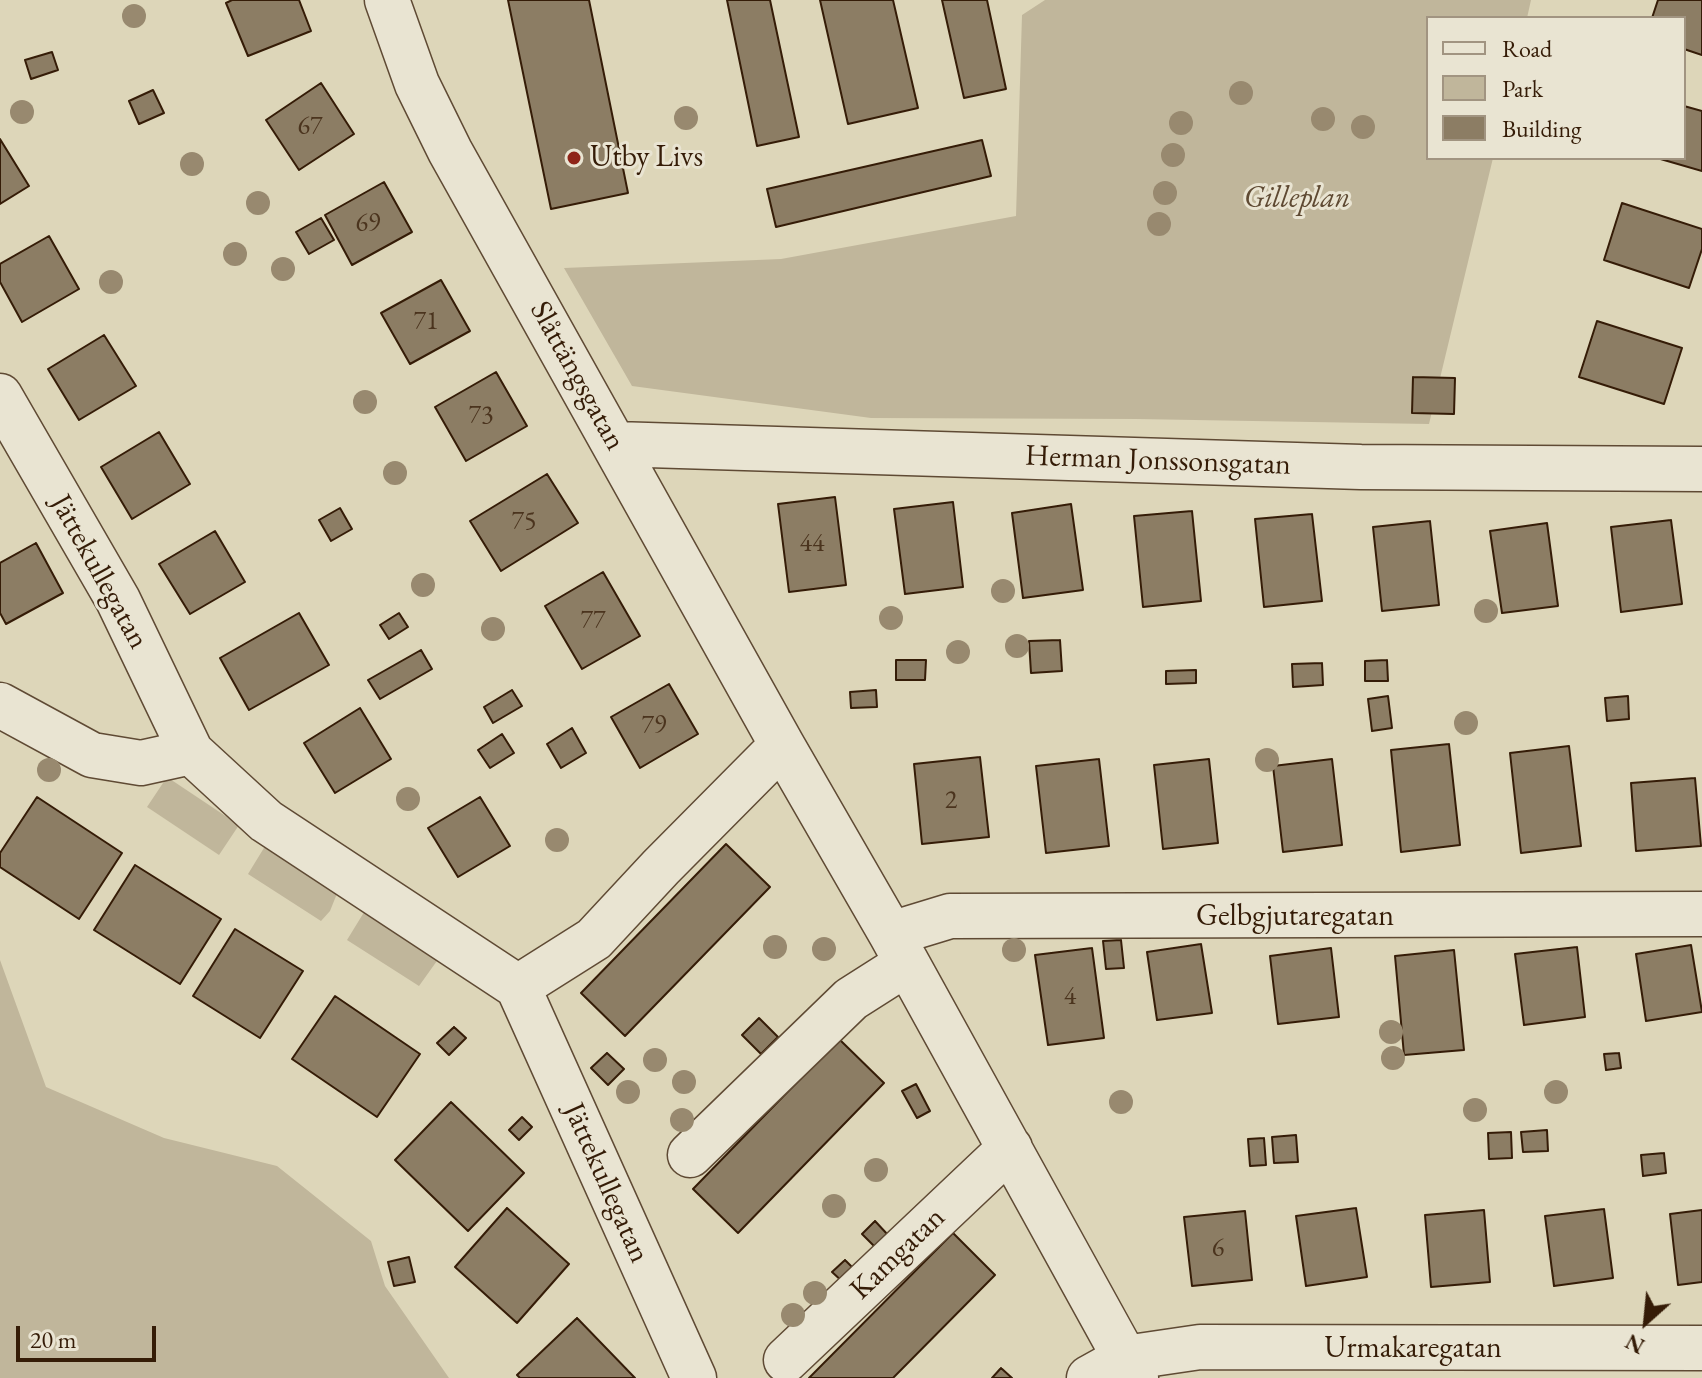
<!DOCTYPE html>
<html>
<head>
<meta charset="utf-8">
<style>
	body { margin:0 }
	#map { position:relative; width:1702px; height:1378px; overflow:hidden; background:#ddd6b9; font-family:"EB Garamond",serif }
	canvas { display:block }
	.legend { position:absolute; left:1426px; top:16px; width:260px; height:144px; box-sizing:border-box; background:#e9e4d2; border:2px solid #a19481; margin:0; padding:10px 14px; list-style:none; font-size:24px; color:#351c07 }
	.legend li { display:flex; align-items:center; gap:16px; height:40px }
	.legend b { width:40px; border:2px solid #a19481 }
	.north { position:absolute; left:1606px; top:1282px; width:80px; height:80px; -webkit-text-stroke:6px #e9e4d2; paint-order:stroke; rotate:207deg; font-size:22px; font-weight:700; line-height:32px; text-align:center; color:#351c07 }
	.north::after { content:''; display:block; margin:auto; width:28px; height:36px; background:#351c07; clip-path:polygon(50% 0,100% 100%,50% 72%,0 100%) }
	.scale { position:absolute; left:16px; top:1326px; width:140px; height:36px; box-sizing:border-box; border:4px solid #351c07; border-top:0; padding-left:10px; font-size:24px; line-height:28px; white-space:nowrap; color:#351c07; -webkit-text-stroke:6px #e9e4d2; paint-order:stroke }
</style>
</head>
<body>
<div id="map">
<canvas width="1702" height="1378"></canvas>
<ul class="legend">
<li><b style="height:10px;background:#e9e4d2"></b>Road</li>
<li><b style="height:22px;background:#c0b69b"></b>Park</li>
<li><b style="height:22px;background:#8c7d64"></b>Building</li>
</ul>
<div class="north">N</div>
<div class="scale">20 m</div>
</div>
<script>
const ctx = document.querySelector('canvas').getContext('2d');
ctx.lineJoin = 'round';
function paint(path, color) { ctx.fillStyle = color; ctx.fill(path, 'evenodd'); }
const shape = rows => new Path2D(rows.map(r => 'M' + r).join(''));
function stroke(path, color, width, dash) { ctx.strokeStyle = color; ctx.lineWidth = width; ctx.lineCap = dash ? 'butt' : 'round'; ctx.setLineDash(dash || []); ctx.stroke(path); }
function drawText(font, color, halo, rows, align = 'center') {
  ctx.font = font + ' "EB Garamond",serif'; ctx.lineWidth = 6; ctx.setLineDash([]); ctx.textBaseline = 'middle'; ctx.strokeStyle = halo; ctx.fillStyle = color; for (const [text, x, y, turn = 0] of rows) {
    ctx.save(); ctx.translate(x, y); ctx.rotate((+turn || 0) * Math.PI / 180); ctx.textAlign = isNaN(turn) ? turn : align; if (halo) ctx.strokeText(text, 0, 0); ctx.fillText(text, 0, 0); ctx.restore();
  }
}
const green = shape([
	[1045,0,1531,0,1527,18,1428,18,1428,158,1493,158,1429,424,1136,419,871,418,632,386,564,268,781,259,1016,216,1022,15],
	[167,777,239,825,219,855,147,807],
	[267,843,338,891,330,911,321,921,248,874],
	[366,909,439,958,419,986,347,940],
	[0,960,46,1087,164,1138,277,1166,371,1241,385,1286,449,1378,0,1378]
]);
const building = shape([
	[232,0,299,0,311,31,248,56,226,3,232,0],
	[508,0,589,0,628,193,551,209,508,0],
	[727,0,770,0,799,137,757,146,727,0],
	[820,0,893,0,918,108,848,124,820,0],
	[942,0,987,0,1006,89,964,98,942,0],
	[1658,0,1702,0,1702,55,1684,49,1684,18,1652,18,1658,0],
	[52,52,58,70,31,79,25,60,52,52],
	[321,83,354,134,299,170,266,120,321,83],
	[153,90,164,113,139,124,129,101,153,90],
	[1684,106,1702,111,1702,171,1657,158,1684,158,1684,106],
	[0,139,29,186,0,204,0,139],
	[982,140,991,176,776,227,767,189,982,140],
	[384,182,412,232,352,265,325,215,384,182],
	[1622,203,1702,229,1702,249,1689,288,1604,260,1622,203],
	[321,218,334,240,309,254,296,232,321,218],
	[49,236,79,289,22,322,0,282,0,264,49,236],
	[441,280,470,331,410,364,381,313,441,280],
	[1597,321,1682,348,1664,404,1579,377,1597,321],
	[104,335,136,386,79,420,48,369,104,335],
	[496,372,527,426,466,461,435,407,496,372],
	[1413,377,1455,378,1454,414,1412,413,1413,377],
	[159,432,190,484,132,519,101,467,159,432],
	[547,474,578,523,501,571,470,521,547,474],
	[835,497,846,585,789,592,778,504,835,497],
	[953,502,963,587,905,594,894,509,953,502],
	[1071,504,1083,590,1023,598,1012,513,1071,504],
	[340,508,352,529,331,541,319,520,340,508],
	[1192,511,1201,601,1143,607,1134,516,1192,511],
	[1312,514,1322,601,1264,607,1255,519,1312,514],
	[1671,520,1682,604,1621,612,1611,527,1671,520],
	[1430,521,1439,605,1382,611,1373,527,1430,521],
	[1547,523,1558,606,1502,613,1490,531,1547,523],
	[215,531,245,582,190,614,159,564,215,531],
	[36,543,63,593,6,624,0,613,0,563,36,543],
	[603,572,640,636,582,669,545,606,603,572],
	[299,613,329,665,249,710,220,658,299,613],
	[399,613,408,627,389,639,380,625,399,613],
	[1060,640,1062,671,1031,673,1029,641,1060,640],
	[421,650,432,669,380,699,368,680,421,650],
	[896,660,926,660,925,680,896,680,896,660],
	[1387,660,1388,681,1365,681,1365,661,1387,660],
	[1322,663,1323,685,1293,687,1292,664,1322,663],
	[1196,670,1196,683,1166,684,1166,671,1196,670],
	[669,684,698,734,640,768,611,717,669,684],
	[512,690,522,706,493,723,484,707,512,690],
	[876,690,877,707,851,708,850,692,876,690],
	[1388,696,1392,728,1372,731,1368,699,1388,696],
	[1628,696,1629,719,1607,721,1605,698,1628,696],
	[360,708,391,759,335,793,304,743,360,708],
	[572,728,586,753,561,768,547,744,572,728],
	[502,734,514,753,490,768,478,750,502,734],
	[1449,744,1460,845,1401,852,1391,750,1449,744],
	[1569,746,1581,846,1521,853,1510,753,1569,746],
	[980,757,989,837,922,844,914,764,980,757],
	[1099,759,1109,846,1046,853,1036,766,1099,759],
	[1209,759,1218,843,1163,849,1154,765,1209,759],
	[1332,759,1342,845,1283,852,1273,766,1332,759],
	[1695,778,1701,846,1636,851,1631,783,1695,778],
	[37,797,122,853,79,919,0,867,0,853,37,797],
	[480,797,510,846,458,877,428,828,480,797],
	[726,844,770,887,625,1036,581,993,726,844],
	[135,865,221,919,180,984,94,930,135,865],
	[235,929,303,971,260,1038,193,996,235,929],
	[1121,940,1124,968,1106,969,1103,941,1121,940],
	[1201,944,1212,1013,1157,1020,1147,952,1201,944],
	[1691,945,1702,1012,1646,1021,1636,954,1691,945],
	[1577,947,1585,1017,1524,1025,1515,954,1577,947],
	[1092,948,1104,1038,1048,1045,1035,955,1092,948],
	[1331,948,1339,1017,1278,1024,1270,956,1331,948],
	[1454,950,1464,1050,1404,1055,1395,956,1454,950],
	[335,996,420,1054,377,1117,292,1059,335,996],
	[759,1018,778,1037,761,1054,742,1035,759,1018],
	[454,1027,466,1038,449,1055,437,1043,454,1027],
	[839,1039,884,1083,738,1233,693,1189,839,1039],
	[607,1053,624,1069,608,1085,591,1068,607,1053],
	[1619,1053,1621,1068,1606,1070,1604,1054,1619,1053],
	[916,1084,930,1111,917,1118,902,1091,916,1084],
	[451,1102,524,1173,468,1231,395,1160,451,1102],
	[522,1117,532,1127,519,1140,509,1130,522,1117],
	[1547,1130,1548,1151,1523,1152,1521,1132,1547,1130],
	[1511,1132,1512,1158,1489,1159,1488,1133,1511,1132],
	[1296,1135,1298,1162,1274,1163,1272,1137,1296,1135],
	[1264,1138,1266,1165,1250,1166,1248,1139,1264,1138],
	[1664,1153,1666,1173,1643,1176,1641,1155,1664,1153],
	[507,1208,569,1264,517,1323,455,1267,507,1208],
	[1356,1208,1367,1277,1306,1286,1296,1216,1356,1208],
	[1604,1209,1613,1278,1554,1286,1545,1216,1604,1209],
	[1484,1210,1490,1282,1431,1287,1425,1215,1484,1210],
	[1702,1210,1702,1282,1678,1285,1670,1214,1702,1210],
	[1245,1211,1252,1280,1192,1286,1184,1217,1245,1211],
	[875,1221,888,1235,876,1248,862,1234,875,1221],
	[953,1233,995,1275,893,1378,809,1378,953,1233],
	[409,1257,415,1282,394,1286,388,1262,409,1257],
	[845,1260,856,1271,844,1283,832,1272,845,1260],
	[577,1318,635,1378,520,1378,517,1375,577,1318],
	[1001,1368,1012,1378,992,1378,1001,1368]
]);
const minor = shape([
	[387,0,417,84,450,151,782,745,891,934,1136,1378],
	[0,396,118,600,191,752,266,821,518,987,594,939,661,867,782,745],
	[615,444,1361,467,1702,469],
	[0,705,92,755,141,763,191,752],
	[891,934,950,916,1702,914],
	[518,987,694,1378],
	[690,1155,851,999,906,964],
	[786,1360,1010,1148],
	[1089,1378,1125,1358,1200,1347,1702,1348]
]);
const trees = [
	[134,16],
	[1241,93],
	[22,112],
	[686,118],
	[1323,119],
	[1181,123],
	[1363,127],
	[1173,155],
	[192,164],
	[1165,193],
	[258,203],
	[1159,224],
	[235,254],
	[283,269],
	[111,282],
	[365,402],
	[395,473],
	[423,585],
	[1003,591],
	[1486,611],
	[891,618],
	[493,629],
	[1017,646],
	[958,652],
	[1466,723],
	[1267,760],
	[49,770],
	[408,799],
	[557,840],
	[775,947],
	[824,949],
	[1014,950],
	[1391,1032],
	[1393,1058],
	[655,1060],
	[684,1082],
	[628,1092],
	[1556,1092],
	[1121,1102],
	[1475,1110],
	[682,1120],
	[876,1170],
	[834,1206],
	[815,1293],
	[793,1315]
];
const markers = [
	[574,158,8,"#8f2418"]
];
const numberNames = [
	["67",310,127],
	["69",368,224],
	["71",426,322],
	["73",481,416],
	["75",524,522],
	["44",812,544],
	["77",593,621],
	["79",654,726],
	["2",951,801],
	["4",1070,997],
	["6",1218,1249]
];
const poiNames = [
	["Utby Livs",590,158]
];
const parkNames = [
	["Gilleplan",1297,199]
];
const streetNames = [
	["Slåttängsgatan",577,376,61],
	["Herman Jonssonsgatan",1158,461,2],
	["Jättekullegatan",99,572,61],
	["Gelbgjutaregatan",1295,917],
	["Jättekullegatan",606,1183,66],
	["Kamgatan",898,1254,-44],
	["Urmakaregatan",1413,1349]
];
paint(green, '#c0b69b');
paint(building, '#8c7d64');
stroke(building, '#351c07', 2);
stroke(minor, '#5f4a34', 47);
stroke(minor, '#e9e4d2', 44);
ctx.fillStyle = '#98896f';
for (const [x, y] of trees) { ctx.beginPath(); ctx.arc(x, y, 12, 0, 2 * Math.PI); ctx.fill(); }
for (const [x, y, r, color] of markers) { const dot = new Path2D(); dot.arc(x, y, r, 0, 2 * Math.PI); ctx.fillStyle = color; ctx.fill(dot); stroke(dot, '#e9e4d2', 3); }
drawText('26px', '#4b341e', null, numberNames);
drawText('30px', '#351c07', '#e9e4d2', poiNames, 'left');
drawText('italic 30px', '#5f4a33', '#e9e4d2', parkNames);
drawText('30px', '#351c07', '#e9e4d2', streetNames);
</script>
</body>
</html>
